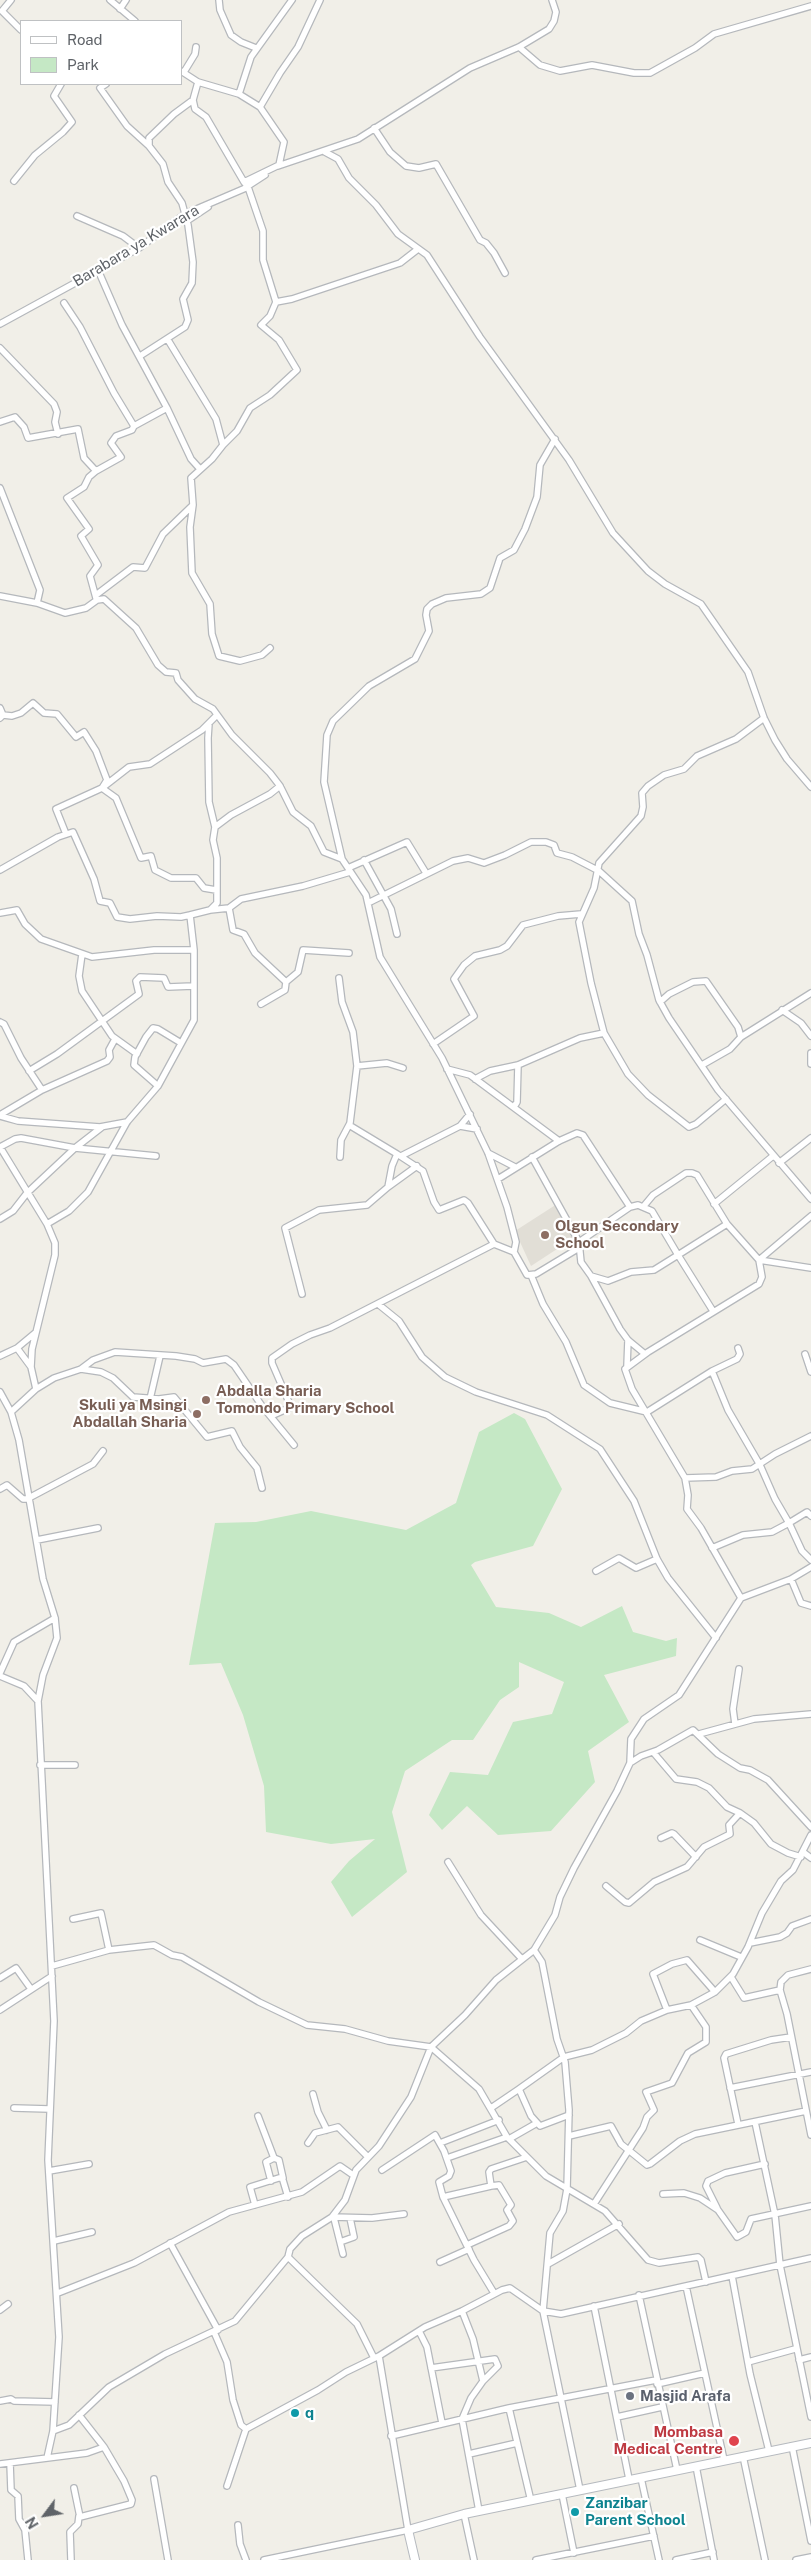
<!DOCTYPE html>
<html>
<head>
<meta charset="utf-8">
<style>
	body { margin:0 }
	#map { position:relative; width:811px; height:2560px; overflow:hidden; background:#f1efe8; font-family:"Public Sans",sans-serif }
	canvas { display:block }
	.legend { position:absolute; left:20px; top:20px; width:162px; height:65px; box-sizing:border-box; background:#fff; border:1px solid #bfc1c3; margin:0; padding:6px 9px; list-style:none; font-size:15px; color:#5f6368 }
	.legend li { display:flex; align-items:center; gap:10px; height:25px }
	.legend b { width:25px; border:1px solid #bfc1c3 }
	.north { position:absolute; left:20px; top:2490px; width:50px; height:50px; -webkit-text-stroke:4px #fff; paint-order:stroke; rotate:239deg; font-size:14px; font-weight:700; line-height:20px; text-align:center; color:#5f6368 }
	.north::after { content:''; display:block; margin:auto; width:18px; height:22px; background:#5f6368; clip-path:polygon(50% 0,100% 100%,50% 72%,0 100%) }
</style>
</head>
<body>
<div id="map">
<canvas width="811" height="2560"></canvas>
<ul class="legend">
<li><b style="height:6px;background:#fff"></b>Road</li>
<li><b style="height:14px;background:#c5e8c5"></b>Park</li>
</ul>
<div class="north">N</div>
</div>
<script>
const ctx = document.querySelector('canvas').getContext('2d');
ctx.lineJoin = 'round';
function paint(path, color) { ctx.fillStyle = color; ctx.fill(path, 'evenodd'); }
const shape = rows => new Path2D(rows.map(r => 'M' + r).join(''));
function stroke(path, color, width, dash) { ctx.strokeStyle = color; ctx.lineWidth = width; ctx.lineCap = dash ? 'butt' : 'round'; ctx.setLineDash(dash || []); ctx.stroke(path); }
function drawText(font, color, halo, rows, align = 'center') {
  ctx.font = font + ' "Public Sans",sans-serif'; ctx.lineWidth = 4.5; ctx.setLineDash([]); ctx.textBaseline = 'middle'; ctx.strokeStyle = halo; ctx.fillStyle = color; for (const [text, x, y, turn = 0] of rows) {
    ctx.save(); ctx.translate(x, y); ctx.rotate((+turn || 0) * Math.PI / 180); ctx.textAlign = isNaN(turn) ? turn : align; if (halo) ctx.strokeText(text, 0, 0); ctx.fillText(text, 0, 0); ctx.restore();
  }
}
const education = shape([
	[557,1204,574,1238,531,1266,515,1231]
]);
const green = shape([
	[514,1413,525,1419,562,1489,533,1546,475,1562,471,1565,496,1607,549,1613,581,1627,622,1606,633,1632,666,1641,677,1638,676,1656,604,1675,629,1722,588,1751,595,1782,551,1831,498,1835,467,1806,442,1830,429,1815,450,1772,488,1775,513,1722,552,1714,564,1682,519,1662,519,1687,500,1700,473,1740,452,1740,405,1771,392,1812,407,1872,352,1917,331,1882,349,1861,375,1839,331,1844,266,1832,264,1786,243,1715,221,1663,189,1665,215,1523,256,1522,311,1511,406,1530,456,1503,479,1432]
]);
const street = shape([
	[11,0,2,11,21,30],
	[110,0,135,21],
	[219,0,220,10,231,35,241,42,256,48],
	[120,9,126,0],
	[519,47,540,65,560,71,592,65,634,73,650,73,695,48,714,34,811,6],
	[184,72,195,54,196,47],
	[106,84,100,88,127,126,149,146],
	[239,94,251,57,292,0],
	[193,100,195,109,206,117,244,182],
	[260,107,280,73,298,47,320,0],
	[374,128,390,152,406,166,419,168,436,164,480,240,486,243,494,253,505,273],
	[325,152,338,159,349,178,376,205,398,234,427,255,480,337,569,460,613,533,648,571,665,584,701,604,748,672,764,718,775,740,787,759,811,787],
	[278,166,358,139,470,68,519,47,549,29,554,21,556,12,552,0],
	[14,181,35,155,63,132,72,122,54,96,61,84],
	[245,188,265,175],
	[77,216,123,236,139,248],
	[187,221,208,207],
	[98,270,122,325,167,408,191,459,200,469],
	[276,302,292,299,400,263,418,249],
	[64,303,80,327,114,393,134,426],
	[0,324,139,248,185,214,248,187,244,182,279,165,284,142,260,107,239,94,198,82,181,71],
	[0,348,54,404,57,412,55,422,58,434],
	[140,356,185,327,188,320,183,299,192,283,193,262,188,225,182,203,168,182,163,164,149,146,149,138,174,114,193,100,198,82],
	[0,422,15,417,24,427,28,438,78,429,84,458,96,471],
	[223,445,237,431,250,408,270,395,297,370,279,340,261,325,270,316,276,302,263,260,263,231,248,187],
	[0,488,40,590,37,603],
	[193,505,190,527,192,573,210,604,212,634,219,656,240,661,262,655,270,648],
	[96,595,133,567,145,568,163,534,193,505,191,478,212,459,223,445,216,419,168,340],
	[0,596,37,603,65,613,86,608,97,600,104,599,136,628,158,665,166,672,176,673,178,680,195,699,213,709,232,735,270,773,280,786,293,812,311,826,324,852,342,859,366,895,380,957,442,1058,488,1153,507,1207,516,1242,514,1252],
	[96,598,90,576,98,565,81,536,89,529,67,498,84,487,89,477,96,471,121,457,111,443,116,436,132,430,134,426,167,408],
	[0,708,3,715,0,718],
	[3,715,12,716,21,713,33,703,44,713,57,714,76,737,84,732,96,751,107,780,102,788,116,798,141,858,151,856,155,870,171,878,196,878,204,888,216,890],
	[215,827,231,815,270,794,280,786],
	[66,834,56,809,102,788,129,767,150,764,202,730,209,723],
	[342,859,324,782,327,735,333,721,369,686,415,659,429,631,426,615,427,609,432,604,446,598,481,594,490,588,500,558,514,550,525,529,537,497,540,465,555,439],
	[364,860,391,909,397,934],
	[348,868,407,842,426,873],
	[0,870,58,837,73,832,94,879,100,901,110,903,117,917,130,919,157,916,181,917,190,915],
	[368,903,453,861,468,858,484,863,505,855,531,842,546,842,554,845,557,853,572,857,599,871,632,901,639,934,647,955,659,1000,669,1018,718,1090,811,1199],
	[229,908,233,930,244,934,255,953,286,982],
	[210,910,229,908,241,899,303,886,350,872],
	[0,913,17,910,25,924,41,939,92,957,154,950,194,950],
	[82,954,79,976,82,991,112,1036,137,1054],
	[339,978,342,1002,353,1032,357,1066,350,1123,341,1140,340,1157],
	[660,1002,669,994,693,982,706,981,738,1027,741,1037,811,993],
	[261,1004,285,990,286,982,298,972,303,950,349,953],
	[782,1010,801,1023,811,1036],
	[0,1022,4,1024,21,1058,42,1090],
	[433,1044,474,1016,454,979,464,965,475,956,500,950,507,946,523,925,558,916,581,914],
	[811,1053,811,1064],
	[702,1065,730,1049,741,1037],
	[357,1066,387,1063,403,1068],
	[447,1069,470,1075,559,1141],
	[29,1071,57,1054,139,994,136,981,140,977,164,978,168,987,193,986],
	[475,1079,490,1071,518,1065,580,1038,604,1033],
	[158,1086,134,1065,135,1057,146,1037,153,1028,158,1029,181,1043],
	[726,1099,696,1124,689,1127,648,1095,628,1074,604,1033,591,983,579,922,594,888,599,863,641,816,643,807,642,793,648,786,664,775,684,769,697,756,736,739,764,718],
	[514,1107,517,1102,518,1065],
	[0,1115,42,1090,107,1061,110,1057,109,1050,115,1039],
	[0,1116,18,1121,100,1127,127,1122],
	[460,1126,470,1114],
	[0,1147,47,1224,55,1243,55,1255,32,1349,31,1367,36,1389,11,1412],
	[0,1147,15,1139,21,1138,75,1148,102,1127],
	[488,1153,515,1167],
	[397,1154,423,1171,434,1202,439,1210,464,1200,468,1203,494,1244],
	[401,1156,460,1126,477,1129],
	[532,1157,579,1242,581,1262,591,1276,608,1281,631,1272,654,1270,678,1255,713,1311],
	[779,1163,811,1138],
	[498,1179,559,1141,577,1133,583,1135,630,1207],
	[388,1187,417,1166],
	[714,1204,773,1156],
	[643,1207,653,1195,686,1173,692,1173,697,1175,727,1224],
	[0,1219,13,1211,27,1193,75,1148,156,1156],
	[47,1224,69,1211,88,1192,127,1122,158,1086,194,1020,194,950,190,915,210,910,217,903,217,858,213,840,215,827,209,802,208,738,209,723,216,716],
	[579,1242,630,1207,638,1205,652,1211,678,1255,727,1224,759,1260,762,1277,759,1284,648,1352,625,1369,632,1389,685,1478,688,1495,687,1509,701,1528,741,1598],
	[759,1260,811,1216],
	[759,1260,811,1268],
	[531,1275,543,1304,566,1342,584,1385,610,1403,647,1412,712,1371,737,1359,740,1354,738,1348],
	[591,1276,620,1329,628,1340,645,1354],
	[302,1294,285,1228,319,1210,367,1205,388,1187,392,1166,397,1154,349,1125],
	[378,1304,399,1321,422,1357,445,1377,476,1392,547,1415,600,1449,634,1501,657,1559,668,1578,716,1638],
	[17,1348,31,1367],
	[805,1354,811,1372],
	[0,1356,17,1348,35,1333],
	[627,1366,628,1340],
	[81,1369,101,1372,113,1378,133,1397,159,1399,174,1397,207,1437,232,1431,240,1447,257,1468,262,1488],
	[712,1371,728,1410,760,1465,775,1499,789,1523,807,1512,811,1516],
	[36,1389,54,1378,81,1369,93,1360,115,1352,176,1356,195,1359,203,1363,226,1359,234,1365,262,1406,294,1445],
	[0,1392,11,1412,19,1440,43,1579,55,1618,57,1638,43,1675,38,1701],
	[150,1399,160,1356],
	[271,1416,291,1407,272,1363,272,1358,292,1344,310,1335,330,1328,494,1244,514,1252,527,1275,536,1274,579,1248],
	[685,1478,716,1477,732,1471,752,1469,775,1454,811,1436],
	[0,1489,7,1485,23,1499,27,1499,93,1464,103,1451],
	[37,1540,98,1528],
	[712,1548,743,1535,772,1532,789,1523,802,1551,811,1560],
	[596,1571,619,1558,636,1568,657,1559],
	[791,1579,801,1603,811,1606],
	[0,1673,14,1642,55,1618],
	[0,1676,24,1686,38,1701,54,2021,48,2160,59,2337,53,2431,47,2458],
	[735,1724,733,1709,739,1669],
	[699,1734,754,1719,811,1714],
	[653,1752,676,1779,697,1782,709,1788,727,1807,740,1813,754,1823,771,1844,788,1853,801,1857],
	[630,1763,641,1756,658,1750,693,1730,718,1754,740,1768,750,1770,768,1780,811,1827],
	[40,1765,75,1765],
	[661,1838,672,1833,674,1834,696,1857],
	[803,1852,811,1858],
	[448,1862,481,1915,521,1958],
	[606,1886,625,1902,629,1903,654,1882,687,1867,704,1847,730,1834,729,1825,740,1813],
	[73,1919,101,1913,109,1950],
	[700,1940,741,1957],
	[750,1943,780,1937,787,1933,792,1926,811,1919],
	[52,1966,109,1950,154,1945,172,1955,182,1957,259,2002,307,2025,345,2029,388,2041,431,2047,479,2089,507,2137,546,2176,605,2211,648,2260,659,2263,698,2257,701,2260,706,2282],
	[811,1969,788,1975,781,1982,780,1990,787,2014,811,2135],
	[731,1977,744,1998,780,1990],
	[0,1978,16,1968,31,1989],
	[0,2010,52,1976],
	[667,2010,653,1974,672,1964,687,1960,715,1992],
	[730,2088,811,2072],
	[313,2094,318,2112,327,2130],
	[14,2108,49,2109],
	[491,2108,519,2089],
	[569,2115,540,2126,531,2116,519,2089,564,2057,592,2050,626,2033,641,2021,667,2010,691,2005,715,1992,733,1974,748,1947,762,1913,781,1881,793,1870,811,1835],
	[258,2116,274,2158,279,2160,283,2178],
	[755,2122,775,2215,780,2265,811,2417],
	[738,2124,724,2058,726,2054,771,2040,791,2037],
	[569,2136,611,2126,621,2144,647,2165,650,2164,680,2141,695,2134,806,2111],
	[509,2139,537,2123],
	[308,2143,315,2133,338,2127,368,2157],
	[440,2143,499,2120],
	[447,2158,507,2137],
	[382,2170,435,2135,444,2151,451,2171,449,2176,439,2182,443,2197,474,2260,494,2293],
	[49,2171,89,2164],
	[271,2181,266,2162,274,2158],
	[663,2194,684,2193,700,2198,718,2210,737,2237,746,2232,751,2219,811,2206],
	[443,2197,491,2186,489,2172,491,2169,527,2157],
	[594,2204,643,2128,647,2117,654,2110,646,2092,672,2083,688,2053,706,2042,706,2027,691,2005],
	[255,2205,250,2187,282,2177,288,2197],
	[717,2208,706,2186,708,2181,725,2173,765,2164],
	[332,2217,372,2218,404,2214],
	[334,2218,343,2254],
	[54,2241,92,2232],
	[340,2242,354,2237,350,2218],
	[170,2243,218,2330],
	[467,2245,509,2226,513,2221,507,2210,511,2205,499,2185,491,2186],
	[288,2257,357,2324,374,2358],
	[440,2262,469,2249],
	[548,2264,619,2224],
	[732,2276,750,2374,769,2451],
	[686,2286,724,2460],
	[58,2293,134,2263,229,2212,302,2192,340,2166,353,2175],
	[639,2295,677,2470],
	[594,2306,629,2479],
	[0,2310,8,2304],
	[462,2311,473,2339,483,2381,471,2398,462,2419,479,2511],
	[419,2331,427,2347,442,2423],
	[214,2332,227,2362,233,2400,241,2425,246,2429],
	[799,2360,811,2357],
	[748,2362,795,2349],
	[431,2368,495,2359,498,2366,483,2381],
	[657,2384,705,2373],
	[0,2401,11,2399,14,2401,55,2402],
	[509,2408,531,2501],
	[617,2417,662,2407],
	[53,2431,69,2425,109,2387,165,2354,235,2321,288,2257,290,2249,302,2236,332,2217,345,2200,356,2170,379,2146,411,2097,431,2047,465,2015,496,1980,534,1950],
	[391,2436,509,2408,656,2380],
	[792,2446,811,2541],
	[469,2454,517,2443],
	[743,2456,765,2560],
	[10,2463,11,2490,18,2496,19,2519,25,2530,28,2560],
	[0,2464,87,2453,104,2447,79,2415],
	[696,2466,714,2560],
	[641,2478,659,2560],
	[154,2479,168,2560],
	[227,2486,246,2429,318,2390,346,2372,379,2356,425,2327,462,2311,502,2290,510,2288,543,2311,561,2314,811,2258],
	[74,2488,80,2517,131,2504,132,2500,124,2481,104,2447],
	[580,2490,543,2311,550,2233,563,2211,567,2189,569,2110,565,2062,557,2039,542,1962,534,1950,555,1915,560,1897,574,1868,617,1791,630,1763,631,1739,644,1719,679,1695,741,1598,791,1579,811,1567],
	[562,2494,574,2553],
	[464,2514,474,2560],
	[238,2525,240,2544,246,2560],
	[71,2560,70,2532,78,2524,79,2516],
	[264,2560,408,2530,379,2356],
	[536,2560,654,2536],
	[676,2560,713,2552],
	[796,2560,811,2557]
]);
const secondary = shape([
	[415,2560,408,2530,464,2514,811,2443]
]);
const markers = [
	[545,1235,5,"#8d6e63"],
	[206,1400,5,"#8d6e63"],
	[197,1414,5,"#8d6e63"],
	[630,2396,5,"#6b7280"],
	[295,2413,5,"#0f9aa8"],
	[734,2441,6,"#e0444e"],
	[575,2512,5,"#0f9aa8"]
];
const streetNames = [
	["Barabara ya Kwarara",136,246,-31]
];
const educationNames = [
	["Olgun Secondary",555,1226],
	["School",555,1243],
	["Abdalla Sharia",216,1391],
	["Tomondo Primary School",216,1408],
	["Skuli ya Msingi",187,1405,"right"],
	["Abdallah Sharia",187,1422,"right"]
];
const worshipNames = [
	["Masjid Arafa",640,2396]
];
const cultureNames = [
	["q",305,2413],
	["Zanzibar",585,2503],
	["Parent School",585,2520]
];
const healthNames = [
	["Mombasa",723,2432],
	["Medical Centre",723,2449]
];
paint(education, '#e1ded6');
paint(green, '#c5e8c5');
stroke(street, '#b5b8bc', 8);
stroke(secondary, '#b6babf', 10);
stroke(street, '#fff', 5.5);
stroke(secondary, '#fff', 8);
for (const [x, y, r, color] of markers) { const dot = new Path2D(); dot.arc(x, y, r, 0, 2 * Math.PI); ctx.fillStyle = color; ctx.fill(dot); stroke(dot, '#fff', 2); }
drawText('15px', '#5f6368', '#fff', streetNames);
drawText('bold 15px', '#785e54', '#fff', educationNames, 'left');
drawText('bold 15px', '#5b616d', '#fff', worshipNames, 'left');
drawText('bold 15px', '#0d838f', '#fff', cultureNames, 'left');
drawText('bold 15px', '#be3a42', '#fff', healthNames, 'right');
</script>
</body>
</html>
